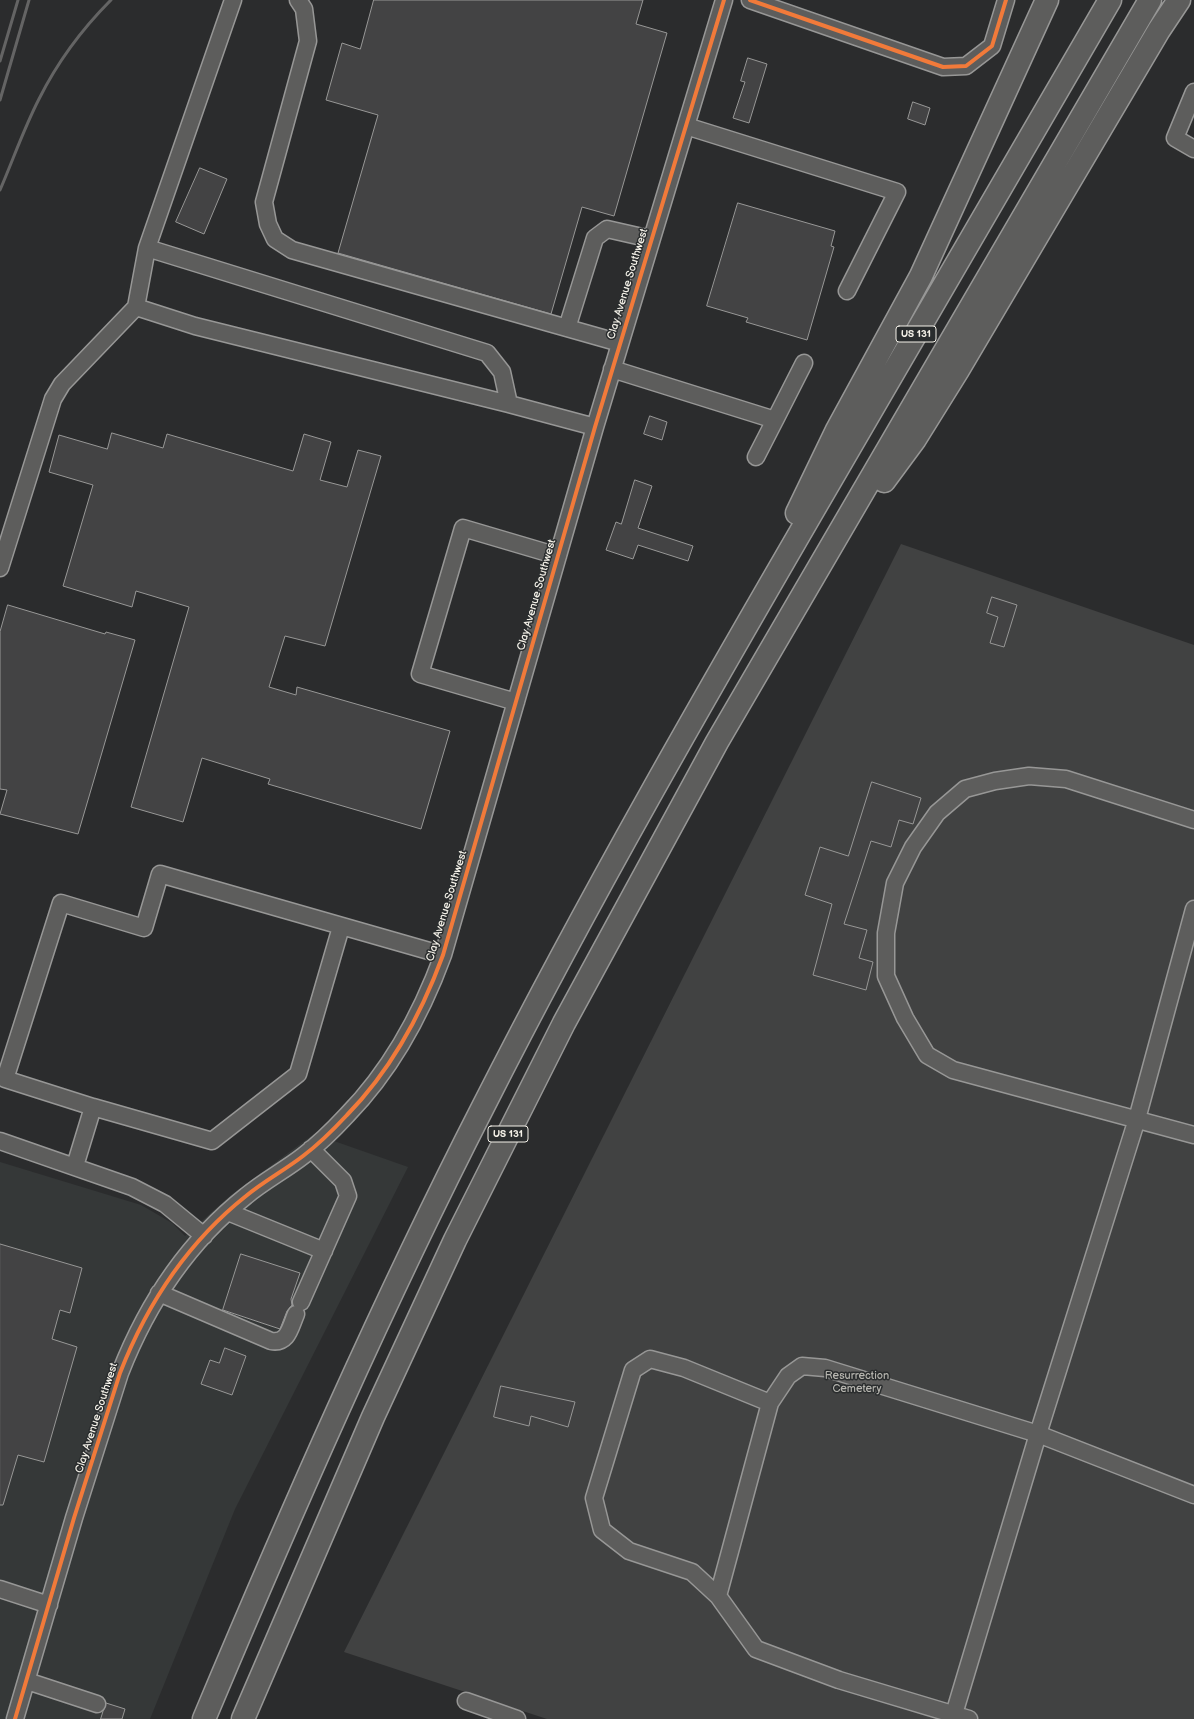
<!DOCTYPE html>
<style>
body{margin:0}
canvas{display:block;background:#2b2c2d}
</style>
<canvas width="1194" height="1719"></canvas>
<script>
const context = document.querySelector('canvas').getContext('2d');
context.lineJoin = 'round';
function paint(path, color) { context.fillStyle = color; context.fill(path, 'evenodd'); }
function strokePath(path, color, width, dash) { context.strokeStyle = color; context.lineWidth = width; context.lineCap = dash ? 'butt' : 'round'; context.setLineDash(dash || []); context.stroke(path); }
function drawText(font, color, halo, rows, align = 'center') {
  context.font = font + ' "Balsamiq Sans",sans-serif'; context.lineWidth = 3; context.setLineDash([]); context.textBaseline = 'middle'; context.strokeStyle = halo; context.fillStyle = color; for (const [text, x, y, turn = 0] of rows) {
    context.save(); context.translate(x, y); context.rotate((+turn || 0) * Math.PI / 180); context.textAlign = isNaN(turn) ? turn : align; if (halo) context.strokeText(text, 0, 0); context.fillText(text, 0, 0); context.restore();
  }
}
const built = new Path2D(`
 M314 1134 408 1167 235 1509 150 1719H0V1162L141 1205 172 1223 185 1236 231 1195Z`);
const green = new Path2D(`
 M901 544 1194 645V1719H547L344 1652Z`);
const building = new Path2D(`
 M374 0H643L636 24 667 33 614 216 582 207 551 314 338 253 378 115 326 100 342 43 360 49Z
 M748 58 767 64 749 123 733 118 745 82 741 81Z
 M913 102 930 108 925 125 908 119Z
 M200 168 227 179 204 234 176 222Z
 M738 203 835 231 831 246 834 247 807 340 746 322 748 318 707 306Z
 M650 416 667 422 662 440 644 434Z
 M112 433 163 448 167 434 293 471 304 434 331 442 320 480 347 487 358 450 381 456 325 646 285 636 269 687 296 695 297 687 450 731 421 829 268 784 270 779 202 758 183 822 131 807 189 607 136 591 132 607 63 586 93 485 49 472 59 435 107 449Z
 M635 480 652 486 638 528 693 546 688 561 638 545 633 559 606 550 616 522 621 524Z
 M992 597 1017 605 1004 647 990 643 998 617 987 613Z
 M8 605 105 634 106 632 135 640 78 834 0 814 7 790 0 789V632Z
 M872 782 921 798 913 824 899 820 891 847 871 841 844 924 867 930 859 958 873 962 866 990 813 975 832 904 805 895 820 847 848 856Z
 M0 1244 82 1268 70 1313 60 1310 52 1339 77 1347 44 1462 18 1455 3 1505H0Z
 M241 1254 300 1273 291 1299 292 1305 287 1311 280 1329 223 1310Z
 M225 1348 246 1356 232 1395 201 1384 210 1360 219 1363Z
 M501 1386 575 1402 568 1427 531 1416 529 1426 494 1417Z
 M106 1703 125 1709 122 1719H101Z`);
const minor = new Path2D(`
 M233 0 147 248 136 307 195 326 509 404
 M298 0 304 9 308 41 264 202 268 224 275 239 292 250 620 343
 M750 0 943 67 966 66 992 46 1006 0
 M1194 92 1175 138 1194 149
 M686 126 897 192 847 291
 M147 248 487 353 502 372 509 404 595 427
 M567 328 595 238 607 229 651 239
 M612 369 775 420 804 363
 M756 457 775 420
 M0 568 53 399 62 384 136 307
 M516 702 420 674 463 528 558 556
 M1194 820 1066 779 1029 776 995 781 965 789 937 813 913 847 895 883 886 933V976L905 1018 927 1055 953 1070 1194 1135
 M93 1107 5 1079 61 903 144 928 160 874 443 955
 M0 1141 132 1187 165 1204 204 1236
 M75 1166 93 1107 212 1141 298 1074 341 927
 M228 1212 324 1251
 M159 1293 271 1341C288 1344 290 1328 296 1314
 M301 1302 348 1196 343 1181 311 1149
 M0 1589 49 1605
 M718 1596 692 1572 629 1551 602 1530 594 1498 633 1370 650 1359 684 1368 770 1403
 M27 1681 97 1704
 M466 1701 517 1719
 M954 1714 1038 1434 1137 1119 1194 909
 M15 1719 74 1518 120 1373C147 1304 188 1242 246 1196 264 1181 285 1170 303 1156 319 1144 334 1129 347 1115 392 1069 421 1015 443 955L595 427 724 0
 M969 1719 839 1680 756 1649 718 1596 770 1403 788 1376 802 1366 825 1368 1038 1434 1194 1495`);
const highway = new Path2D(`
 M884 481 915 439 958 370 1159 30 1179 0
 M797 513 837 430 921 276 1047 0
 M204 1719C291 1512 381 1306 484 1105 590 896 707 693 825 490 920 327 1015 163 1110 0
 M243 1719 373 1417 455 1240 564 1023 717 742 1150 0`);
const rail = new Path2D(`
 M0 61 18 0
 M0 100 29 0
 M0 190C13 160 24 128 39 99 57 63 83 28 111 0`);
const cycleway = new Path2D(`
 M750 0 943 67 966 66 992 46 1006 0
 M15 1719 74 1518 120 1373C147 1304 188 1242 246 1196 264 1181 285 1170 303 1156 319 1144 334 1129 347 1115 392 1069 421 1015 443 955L595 427 724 0`);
const shields = [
 [916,334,40],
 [508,1134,40]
];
const shieldNames = [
 ["US 131",916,334],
 ["US 131",508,1134]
];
const streetNames = [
 ["Clay Avenue Southwest",628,284,-73],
 ["Clay Avenue Southwest",537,595,-74],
 ["Clay Avenue Southwest",447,906,-73],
 ["Clay Avenue Southwest",97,1418,-72]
];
const parkNames = [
 ["Resurrection",857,1376],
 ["Cemetery",857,1389]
];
paint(built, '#353838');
paint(green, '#414242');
paint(building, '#434344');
strokePath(building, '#979796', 1);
strokePath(minor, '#979796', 19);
strokePath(highway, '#979796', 25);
strokePath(minor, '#5d5d5c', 16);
strokePath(highway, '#5d5d5c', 22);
strokePath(rail, '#646464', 3);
strokePath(cycleway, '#f17a3a', 4);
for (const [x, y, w] of shields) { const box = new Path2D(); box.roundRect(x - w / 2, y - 8, w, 16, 3); context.fillStyle = '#2a2d2e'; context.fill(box); strokePath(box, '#f4f1e8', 1); }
drawText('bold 10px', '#f4f1e8', null, shieldNames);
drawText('11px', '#f4f1e8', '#2a2d2e', streetNames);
drawText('11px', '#b6b5af', '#2a2d2e', parkNames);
</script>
